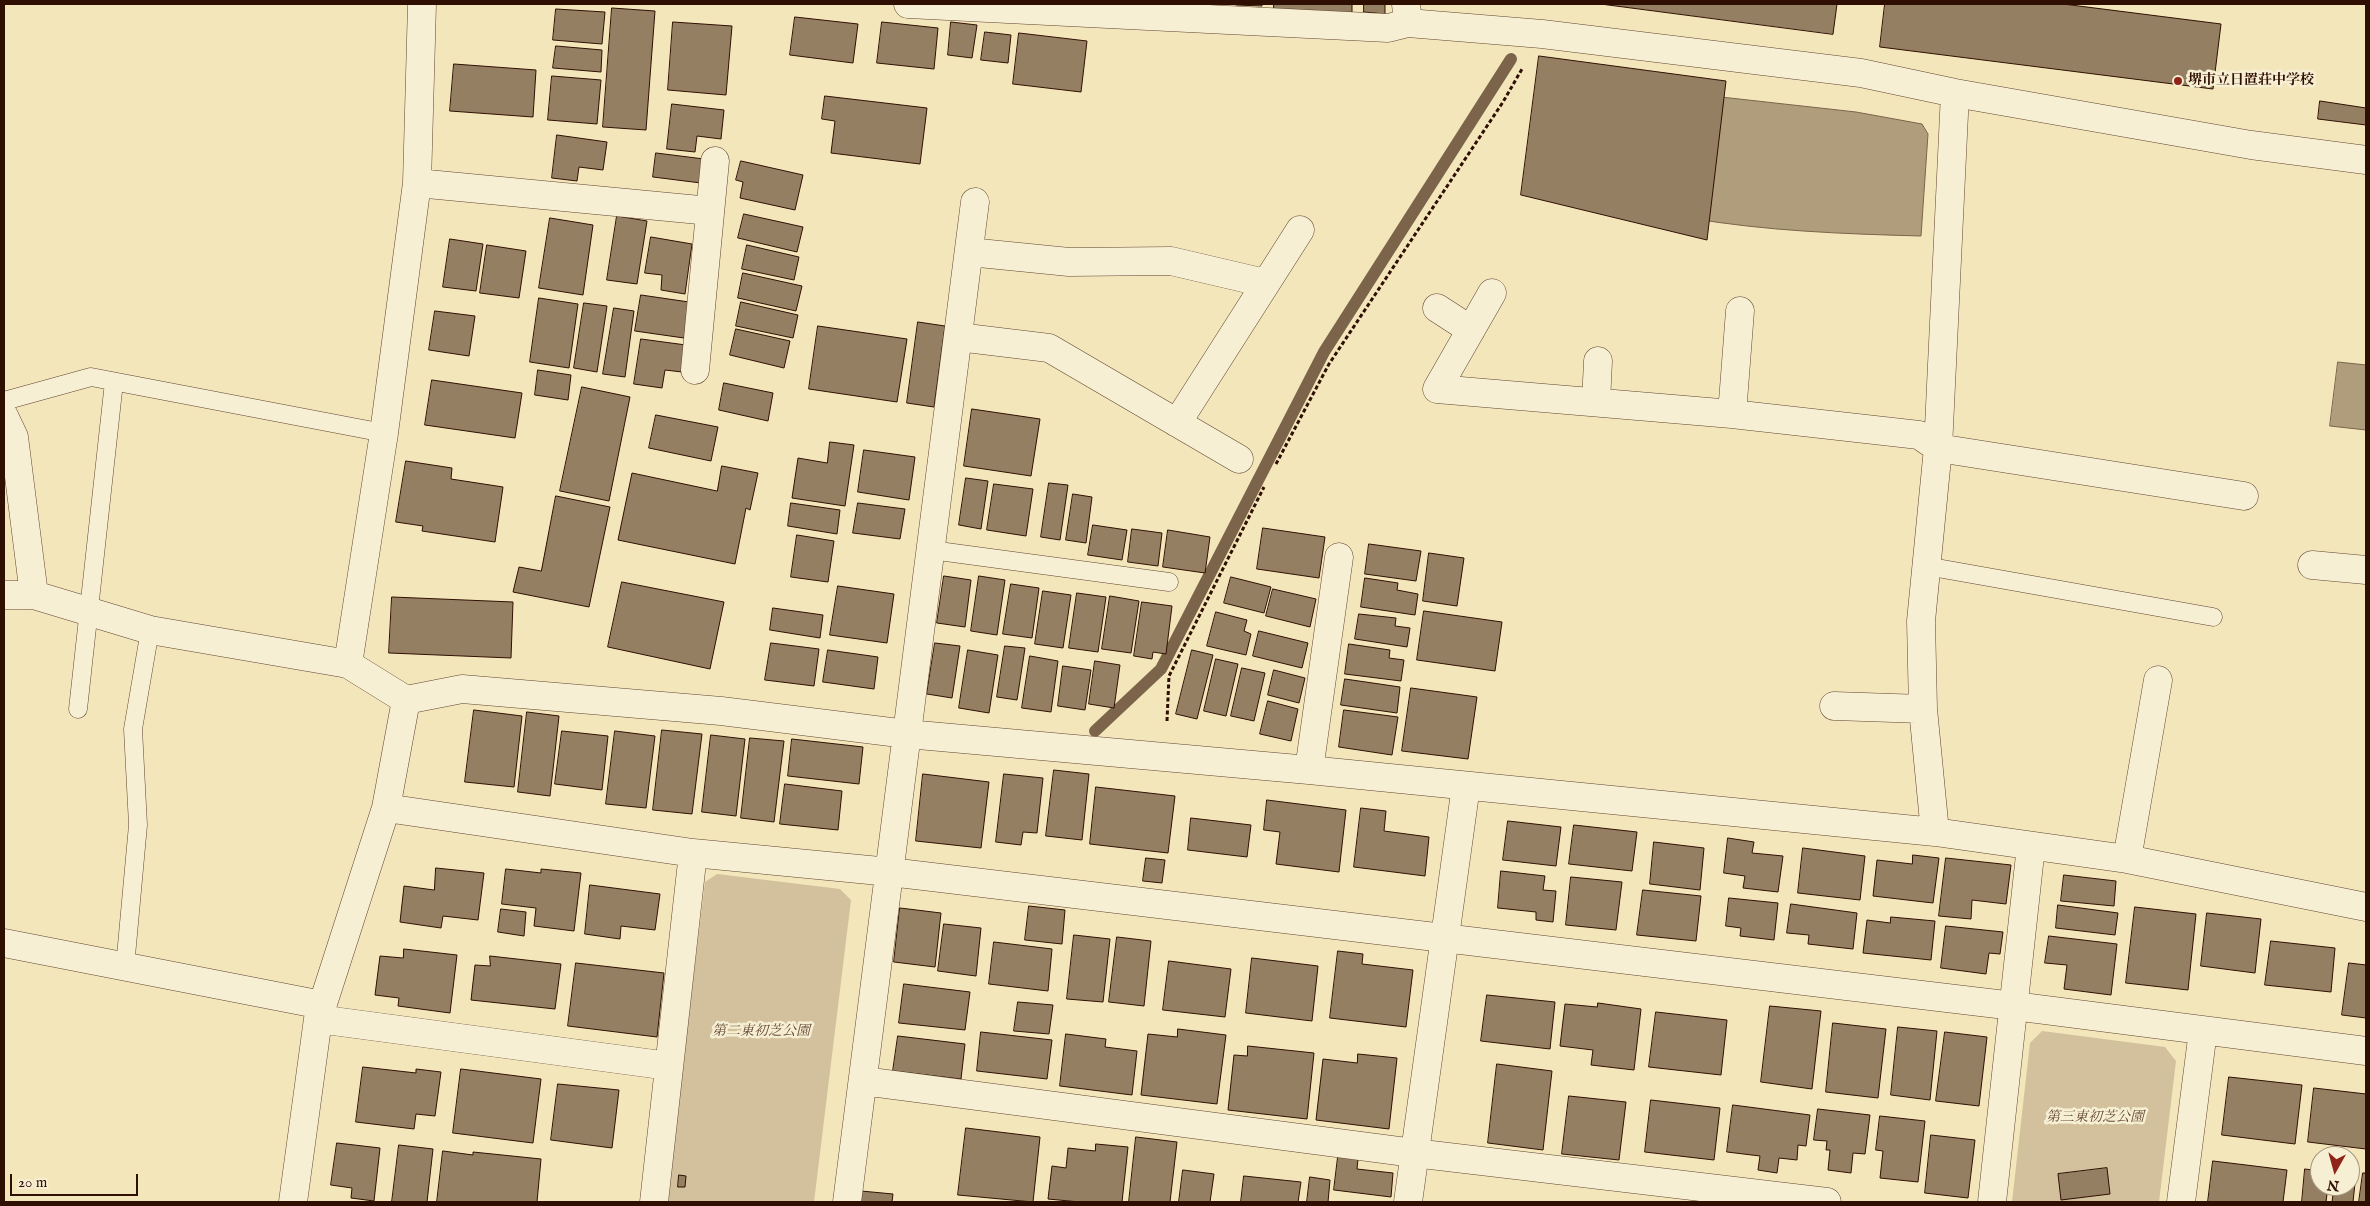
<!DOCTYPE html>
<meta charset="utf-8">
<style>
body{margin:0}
#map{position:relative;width:2370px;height:1206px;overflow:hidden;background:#f3e6bb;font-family:"IM FELL English",serif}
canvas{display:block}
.frame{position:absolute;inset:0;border:5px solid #2f0f02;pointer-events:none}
.north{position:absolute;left:2310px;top:1146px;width:50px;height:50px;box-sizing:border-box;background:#f7efd3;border:1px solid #a7957f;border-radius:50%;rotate:187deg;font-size:14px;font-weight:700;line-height:20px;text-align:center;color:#2f0f02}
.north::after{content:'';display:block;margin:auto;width:18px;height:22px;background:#8f2418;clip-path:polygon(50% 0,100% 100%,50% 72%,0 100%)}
.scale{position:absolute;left:10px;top:1174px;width:128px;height:22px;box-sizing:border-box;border:2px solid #2f0f02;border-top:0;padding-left:6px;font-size:15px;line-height:18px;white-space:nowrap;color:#2f0f02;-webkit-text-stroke:4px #f7efd3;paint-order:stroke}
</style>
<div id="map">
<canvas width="2370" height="1206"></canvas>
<div class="frame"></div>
<div class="north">N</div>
<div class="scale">20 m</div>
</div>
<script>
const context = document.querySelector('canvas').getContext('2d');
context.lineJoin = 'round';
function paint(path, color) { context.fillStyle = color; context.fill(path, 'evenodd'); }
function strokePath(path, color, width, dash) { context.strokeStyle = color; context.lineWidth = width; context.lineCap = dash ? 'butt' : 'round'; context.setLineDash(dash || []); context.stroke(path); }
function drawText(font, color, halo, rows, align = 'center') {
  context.font = font + ' "IM FELL English","Noto Serif JP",serif'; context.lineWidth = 5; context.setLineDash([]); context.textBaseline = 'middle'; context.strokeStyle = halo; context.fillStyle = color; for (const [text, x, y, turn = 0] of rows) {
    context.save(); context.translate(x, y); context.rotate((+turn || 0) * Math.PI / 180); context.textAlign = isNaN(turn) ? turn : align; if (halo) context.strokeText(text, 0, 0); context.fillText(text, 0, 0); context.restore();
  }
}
const green = new Path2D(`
 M717 874 840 889 851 900 814 1202H666L705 882Z
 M2042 1031 2165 1047 2176 1061 2159 1202H2012L2030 1043Z`);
const water = new Path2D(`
 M1595 83 1856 112 1922 124 1928 134 1921 236C1844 234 1765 231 1690 218Z
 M2338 362 2366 365V430L2330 426Z`);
const stream = new Path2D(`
 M1095 731 1161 669 1324 352 1511 59`);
const building = new Path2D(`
 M1236 4H1262V6L1236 5Z
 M1274 4H1352V14L1274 9Z
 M1364 4H1385V14L1364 12Z
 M1601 4H1837L1833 34Z
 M1885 4H2063L2221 24 2213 89 1880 47Z
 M612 8 655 11 646 130 603 127Z
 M556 9 605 12 602 44 553 40Z
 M795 17 858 24 853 63 790 55Z
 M673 22 732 26 726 95 668 90Z
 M882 22 938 28 934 69 877 63Z
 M951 22 977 25 972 58 948 55Z
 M985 32 1011 35 1008 63 981 60Z
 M1019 33 1087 41 1081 92 1013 84Z
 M556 46 602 50 601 72 553 68Z
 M1539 56 1726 81 1707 240 1521 195Z
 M454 64 536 70 533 117 450 111Z
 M552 76 601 80 597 124 548 120Z
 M825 96 927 108 920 164 831 153 835 121 822 119Z
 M2320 101 2366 108V125L2318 119Z
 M672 104 724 110 721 139 697 136 695 152 667 149Z
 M557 135 607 142 603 170 579 167 577 181 552 178Z
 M656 153 704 159 701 183 653 177Z
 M741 161 803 175 795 210 740 198 743 182 736 180Z
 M744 214 803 227 797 252 738 238Z
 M617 216 647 221 637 284 607 280Z
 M550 218 593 225 583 295 539 288Z
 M651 237 692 244 685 294 661 290 662 275 645 273Z
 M450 239 483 244 476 291 443 287Z
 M487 245 526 251 519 298 480 293Z
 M747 245 799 257 794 280 742 269Z
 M743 273 802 286 796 311 738 298Z
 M641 295 689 302 684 338 635 331Z
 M539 298 578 304 569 368 530 362Z
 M741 302 798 315 793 338 736 326Z
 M584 303 607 306 597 372 574 368Z
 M614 308 634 311 625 377 603 374Z
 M435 311 475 316 469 356 429 350Z
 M918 322 945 326 934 407 907 403Z
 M818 326 907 339 897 402 809 389Z
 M736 329 790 341 784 368 730 355Z
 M641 339 686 345 682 372 665 370 662 388 634 384Z
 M538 370 571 375 568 400 535 395Z
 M432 380 522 393 515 438 425 425Z
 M724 383 773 393 768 421 719 410Z
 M582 387 630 397 609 501 560 491Z
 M972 409 1040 419 1031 476 964 466Z
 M656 415 718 427 711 461 649 448Z
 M830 442 854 445 845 506 792 498 798 458 827 463Z
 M864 450 915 457 909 500 858 492Z
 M406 461 452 468 451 479 503 487 495 542 422 531 423 526 396 522Z
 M722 466 758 473 750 510 746 508 735 564 618 540 632 473 717 491Z
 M966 478 988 481 981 529 959 525Z
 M1049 483 1068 485 1060 540 1041 537Z
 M994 484 1033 489 1026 536 987 530Z
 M1073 494 1092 497 1086 543 1066 540Z
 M556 496 610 507 589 607 513 592 519 567 541 571Z
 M791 503 840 510 837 534 788 526Z
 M858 503 905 509 900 539 853 533Z
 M1093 525 1127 530 1122 560 1088 555Z
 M1263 528 1325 537 1319 578 1257 569Z
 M1132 529 1162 533 1158 566 1128 562Z
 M1168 530 1210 537 1205 573 1163 567Z
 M797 535 834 541 828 582 791 577Z
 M1369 544 1421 551 1416 581 1365 574Z
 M1429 553 1464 558 1457 606 1423 601Z
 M944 576 971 580 965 627 937 623Z
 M979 576 1005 580 997 635 971 631Z
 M1231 577 1271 587 1264 613 1224 603Z
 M1365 578 1398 583 1397 590 1418 594 1415 615 1361 607Z
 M622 582 724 602 710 669 608 647Z
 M1011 584 1039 588 1032 638 1003 634Z
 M838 586 894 594 887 643 830 635Z
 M1273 589 1316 599 1310 627 1266 616Z
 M1043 591 1071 595 1063 648 1035 644Z
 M1077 593 1106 597 1098 652 1069 648Z
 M1110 596 1139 601 1131 653 1102 649Z
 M392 597 513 602 511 658 389 653Z
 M1142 602 1172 606 1166 654 1153 652 1152 659 1134 656Z
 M773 608 823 615 820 638 770 630Z
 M1424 611 1502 622 1495 671 1417 660Z
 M1216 612 1247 620 1244 631 1251 634 1246 655 1207 646Z
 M1359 614 1396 618 1395 626 1410 628 1407 647 1355 639Z
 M1259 631 1308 643 1302 668 1253 656Z
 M771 643 819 649 814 686 765 680Z
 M935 643 960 646 952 698 927 694Z
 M1349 644 1390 650 1389 658 1404 660 1401 681 1345 674Z
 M1005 646 1025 648 1017 700 997 697Z
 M828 650 878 657 874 689 823 682Z
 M968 650 998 655 989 713 959 708Z
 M1192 650 1213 655 1197 719 1176 714Z
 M1030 656 1058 661 1051 712 1022 708Z
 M1216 659 1238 664 1226 716 1204 711Z
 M1095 661 1120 665 1114 708 1089 704Z
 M1063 666 1091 670 1085 710 1058 706Z
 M1242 668 1265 673 1254 721 1231 716Z
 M1274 670 1305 678 1299 703 1268 695Z
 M1345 679 1400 687 1397 713 1341 705Z
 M1411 688 1477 697 1468 759 1402 751Z
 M1268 701 1298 709 1291 741 1260 734Z
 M474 710 522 716 514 787 465 782Z
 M1344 710 1398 717 1392 755 1339 747Z
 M527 712 559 716 550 796 518 792Z
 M662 730 702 734 692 814 653 810Z
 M562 731 608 736 602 790 555 784Z
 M615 731 655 736 646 808 606 804Z
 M711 735 745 739 736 816 702 812Z
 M750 738 784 741 774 822 741 818Z
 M792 739 863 747 859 784 788 776Z
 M1054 770 1089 774 1082 840 1046 836Z
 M923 774 989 782 981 848 916 841Z
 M1004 774 1043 778 1037 833 1023 832 1021 845 996 842Z
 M785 784 842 791 838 830 780 824Z
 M1096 787 1175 796 1168 853 1090 844Z
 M1267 800 1346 810 1339 872 1276 864 1280 832 1264 830Z
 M1361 808 1386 811 1384 831 1429 837 1425 876 1354 867Z
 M1191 818 1251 825 1247 857 1188 850Z
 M1508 821 1561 827 1556 866 1503 860Z
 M1574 825 1637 832 1632 871 1569 864Z
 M1728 838 1754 842 1752 853 1783 856 1778 892 1743 888 1745 876 1724 873Z
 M1654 842 1704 848 1700 890 1650 884Z
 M1803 848 1865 856 1860 900 1798 893Z
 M1913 855 1939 858 1933 903 1873 896 1877 860 1912 864Z
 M1146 858 1165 860 1162 883 1143 881Z
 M1946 858 2011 865 2006 904 1972 900 1971 919 1939 916Z
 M436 868 484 873 478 920 443 916 441 928 400 922 404 886 434 890Z
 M506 869 541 873V869L581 873 574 931 534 926 536 908 502 904Z
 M1501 871 1545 876 1543 890 1556 891 1553 922 1536 920V912L1498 908Z
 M2064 875 2116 881 2114 906 2061 901Z
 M1571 877 1622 882 1616 930 1566 925Z
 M590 885 660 894 655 930 621 926 620 939 585 934Z
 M1643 890 1701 896 1696 941 1637 935Z
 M1729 898 1778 903 1774 940 1740 936 1741 928 1726 926Z
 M1791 904 1857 913 1853 949 1808 944 1809 935 1787 933Z
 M2058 905 2118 913 2115 935 2056 928Z
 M1029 906 1065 910 1062 944 1025 940Z
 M2135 907 2196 914 2188 990 2126 983Z
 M900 908 941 913 935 967 894 962Z
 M501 909 526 912 524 936 498 932Z
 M2207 913 2261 919 2255 973 2201 966Z
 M1891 917 1935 921 1931 960 1863 953 1867 920 1890 923Z
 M944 924 981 928 976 976 938 971Z
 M1946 926 2003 932 2000 954 1989 953 1986 974 1941 968Z
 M1074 935 1110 939 1103 1002 1067 999Z
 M2049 936 2117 944 2111 995 2064 989 2067 965 2045 963Z
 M1117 937 1151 941 1144 1006 1109 1002Z
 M2271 941 2335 948 2331 992 2265 985Z
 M994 942 1052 949 1048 991 989 984Z
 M404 949 457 955 450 1013 398 1006 399 998 375 995 380 956 403 958Z
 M1338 951 1363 954 1362 964 1413 970 1406 1027 1330 1018Z
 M490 956 561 964 555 1009 471 1000 475 965 490 966Z
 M1252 958 1318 966 1312 1021 1246 1013Z
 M1169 961 1231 969 1225 1017 1163 1010Z
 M576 963 664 973 657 1037 568 1026Z
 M2349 963 2366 965V1018L2342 1015Z
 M904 984 970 992 965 1030 899 1023Z
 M1487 995 1555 1002 1550 1049 1481 1041Z
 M1018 1002 1053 1005 1049 1034 1014 1031Z
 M1598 1003 1641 1009 1634 1070 1591 1065 1593 1050 1560 1046 1565 1004 1597 1007Z
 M1770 1006 1821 1011 1812 1089 1761 1082Z
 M1656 1012 1727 1020 1721 1075 1649 1067Z
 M1833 1023 1886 1029 1878 1098 1826 1092Z
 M1898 1027 1937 1031 1930 1100 1891 1095Z
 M1178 1029 1226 1035 1217 1104 1141 1095 1148 1034 1177 1037Z
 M981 1032 1052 1040 1047 1079 977 1071Z
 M1945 1032 1987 1037 1979 1106 1936 1101Z
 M1066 1034 1106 1039 1105 1047 1137 1051 1132 1095 1060 1086Z
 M898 1036 965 1044 961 1079 893 1071Z
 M1248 1046 1314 1053 1307 1119 1228 1110 1234 1055 1247 1056Z
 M1358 1054 1397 1058 1389 1129 1316 1120 1323 1059 1357 1063Z
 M1497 1064 1552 1071 1543 1150 1488 1143Z
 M363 1067 416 1073V1069L441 1072 435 1116 416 1114 414 1129 356 1122Z
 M461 1069 541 1079 533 1143 453 1133Z
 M2229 1077 2302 1085 2295 1144 2222 1135Z
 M558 1084 619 1090 612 1148 551 1140Z
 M2314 1088 2366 1094V1149L2308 1142Z
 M1569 1096 1626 1102 1619 1160 1562 1154Z
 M1651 1100 1720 1108 1714 1160 1645 1152Z
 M1733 1105 1810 1115 1806 1146 1798 1145 1797 1160 1779 1158 1777 1173 1758 1170 1760 1156 1727 1152Z
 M1818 1109 1870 1115 1865 1154 1853 1153 1851 1173 1828 1170 1830 1150H1826L1827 1141 1814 1140Z
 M1880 1116 1925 1121 1918 1182 1880 1178 1883 1151 1876 1150Z
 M966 1128 1040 1137 1033 1202 958 1195Z
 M1931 1135 1975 1140 1968 1198 1925 1193Z
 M1136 1137 1177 1142 1170 1202H1129Z
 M337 1143 380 1148 374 1201 351 1198 352 1188 331 1185Z
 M1096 1144 1128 1147 1122 1202H1080L1048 1199 1052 1166 1066 1168 1068 1148 1095 1151Z
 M399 1145 433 1149 427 1202H392Z
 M443 1151 473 1155V1152L541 1159 537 1202H437Z
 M1338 1157 1358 1159 1357 1169 1393 1173 1391 1197 1334 1190Z
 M2213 1161 2287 1170 2283 1202H2208Z
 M2107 1168 2110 1194 2061 1200 2058 1174Z
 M2305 1169 2320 1171V1186H2328L2326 1202H2302Z
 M1183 1170 1214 1174 1210 1202H1179Z
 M2350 1173 2356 1174 2353 1202H2332L2334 1186H2350Z
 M2363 1173H2366V1202H2359Z
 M679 1175 686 1176 685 1187H678Z
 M1244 1176 1301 1182 1298 1202H1241Z
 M1310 1177 1330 1180 1328 1202H1307Z
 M861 1191 893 1194 892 1202H860Z`);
const path = new Path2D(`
 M1276 464 1329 364 1503 102 1522 69
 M1167 721 1169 676 1264 487`);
const service = new Path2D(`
 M4 401 91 377 384 433
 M931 550 1169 582
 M1926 566 2213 617
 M78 709 114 382
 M125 967 138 825 133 729 150 630`);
const minor = new Path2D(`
 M908 4 1388 28 1408 23
 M1406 4 1408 23 1542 34 1861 73 1955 93 2251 145 2366 160
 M417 183 710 211
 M969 252 1069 262 1171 261 1265 283
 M1492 293 1437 389 1732 414 1919 435 1938 448 2244 496
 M1437 308 1471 330
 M958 337 1049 348 1239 459
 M695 370 715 161
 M1596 402 1598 361
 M1732 414 1740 311
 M4 416 14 437 34 595
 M1177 423 1300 230
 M2312 565 2366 570
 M4 595H34L150 630 348 664 406 700 386 808 318 1019 293 1202
 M348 664 384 433 417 183 422 4
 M406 700 462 689 721 711 907 734 1309 770 1935 832 2127 859 2366 907
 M1834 706 1923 709
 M1309 770 1339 557
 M386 808 693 853 890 872 2014 1006 2366 1051
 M1935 832 1923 709 1921 621 1938 448 1955 93
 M2127 859 2158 680
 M4 943 322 1005
 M318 1019 669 1066
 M863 1081 1414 1153 1827 1202
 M654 1202 693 853
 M847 1202 975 202
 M1992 1202 2031 846
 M2181 1202 2203 1031`);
const tertiary = new Path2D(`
 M1408 1202 1466 786`);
const markers = [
 [2178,81,5,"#8f2418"]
];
const poiNames = [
 ["堺市立日置荘中学校",2188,81]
];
const parkNames = [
 ["第二東初芝公園",761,1032],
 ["第三東初芝公園",2095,1118]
];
paint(green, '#d2c19c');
paint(water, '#b09d7c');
strokePath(water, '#7c644b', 1);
strokePath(stream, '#7c644b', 12);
paint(building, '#957f62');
strokePath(building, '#2f0f02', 1);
strokePath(service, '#604530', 19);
strokePath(minor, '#604530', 29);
strokePath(tertiary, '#604530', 29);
strokePath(path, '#2f0f02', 3, [4, 2.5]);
strokePath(service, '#f7efd3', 18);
strokePath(minor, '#f7efd3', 28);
strokePath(tertiary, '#f7efd3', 28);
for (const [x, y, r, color] of markers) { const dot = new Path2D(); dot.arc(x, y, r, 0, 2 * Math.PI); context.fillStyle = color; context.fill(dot); strokePath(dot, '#f7efd3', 2); }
drawText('bold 14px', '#2f0f02', '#f7efd3', poiNames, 'left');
drawText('italic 14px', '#684d38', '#f7efd3', parkNames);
</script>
